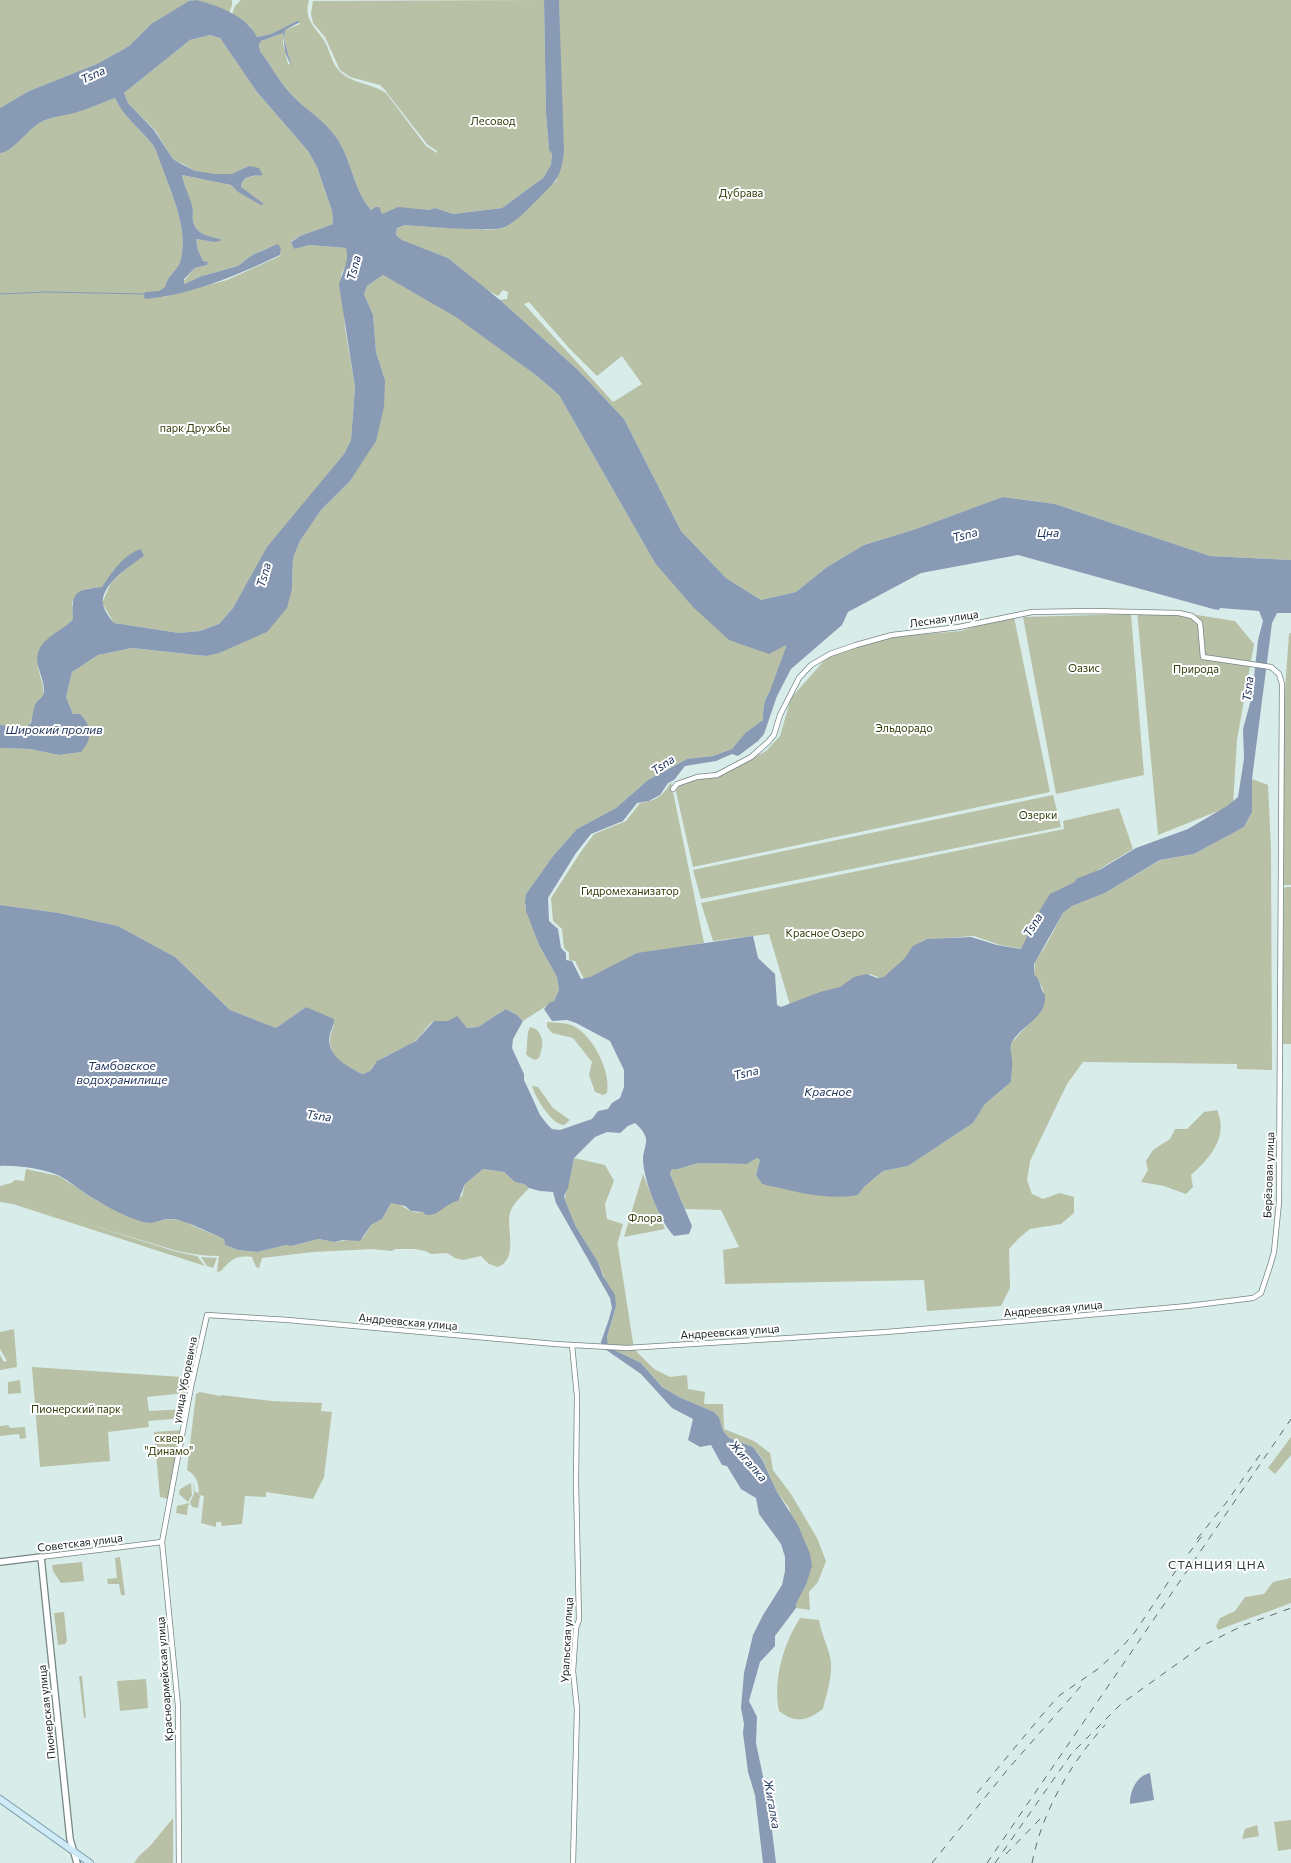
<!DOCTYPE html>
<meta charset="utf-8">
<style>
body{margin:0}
canvas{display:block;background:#d8ecea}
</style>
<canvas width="1291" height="1863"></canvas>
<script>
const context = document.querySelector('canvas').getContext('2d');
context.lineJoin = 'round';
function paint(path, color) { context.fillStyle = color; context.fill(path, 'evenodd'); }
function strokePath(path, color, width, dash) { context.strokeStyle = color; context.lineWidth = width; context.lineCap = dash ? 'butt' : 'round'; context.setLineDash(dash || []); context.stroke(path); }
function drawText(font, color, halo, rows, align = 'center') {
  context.font = font + ' Commissioner,sans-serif'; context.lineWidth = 4; context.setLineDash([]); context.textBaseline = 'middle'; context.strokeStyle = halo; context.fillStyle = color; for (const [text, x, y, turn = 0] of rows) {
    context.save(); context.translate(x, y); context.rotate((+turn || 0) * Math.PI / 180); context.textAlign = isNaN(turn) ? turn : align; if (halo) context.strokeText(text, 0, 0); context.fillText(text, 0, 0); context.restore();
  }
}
const green = new Path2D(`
 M0 0H192L151 24 129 46 97 64 29 91 0 108Z
 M195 0H232V5L229 13 209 4Z
 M241 0H309C302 22 320 30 327 46 332 58 333 67 344 75 356 84 373 84 386 93L426 146 437 153V151L427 144 384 89 380 85 350 77 340 70 325 37 313 23 311 14 313 1 544 0 546 113 549 150 552 154 551 165 543 178 502 208 453 214 435 208 390 221 374 207 371 210C354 191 352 162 338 140 325 119 306 111 290 93 279 81 270 64 260 51L259 45 261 41 283 33V44L288 64 291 65 284 39 285 30 300 24 297 21 271 34 257 37 250 26 232 14 235 6Z
 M559 0H1291V560L1210 556 1055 504 1004 497 916 529 864 545 827 567 796 592 761 600 726 578 681 531 624 419 578 370 500 300 507 299 508 292 503 290 498 296 487 290 448 258 402 240 396 235 397 228 405 225 487 230 504 228 557 180 560 70ZM529 302 569 348 597 376 622 356 642 384 613 402 524 304Z
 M210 35 220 38 257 92 308 151 317 167 332 211 333 224 300 236 291 241 294 249 310 245 346 248 348 255 347 264 341 274 345 328 355 387 351 440 344 454 300 508 258 565 233 608 219 624 200 631 179 633 114 623 102 603 111 583 123 571 130 554 114 570 102 587 85 589 72 602 73 619C61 635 35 638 38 666 39 677 45 685 43 696L37 702 29 726 0 725V153C12 153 28 129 41 122 50 118 61 116 71 113 86 109 100 104 115 98 123 117 140 128 153 145 157 151 159 160 162 167 172 195 188 228 181 259 179 270 167 275 165 287L159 291 164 297 227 280 280 256 281 249 268 248 252 255 238 266 202 276 184 284 183 282 195 268 207 265 208 262 203 261 198 250 196 239 214 242 220 239C210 237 195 234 193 221 192 216 194 210 192 205 188 195 184 186 182 175L231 185 238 192 264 204 241 188C243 175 253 177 263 174L249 166 233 174H205L196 171 173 159 155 130 128 103 124 93 190 40Z
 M383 275 456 316 537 376 559 395 655 563 786 645C794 668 772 681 765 701 763 707 763 714 763 720L745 733 732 749 713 756 687 759 648 780 616 808 577 829 553 856 526 894 525 907 539 945 557 977 559 990 554 1001 523 1021 517 1015 506 1009 478 1027 467 1028C457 1020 446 1023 434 1021 426 1026 422 1036 414 1042 401 1052 377 1055 370 1071L363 1074C339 1064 322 1052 334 1025L306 1007 276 1028 230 1010 175 957 118 926 59 913 0 905V748L30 749 59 755 81 752 73 714 66 697 72 672 98 655 132 648 206 656 267 632 292 589 293 558 300 541 321 510 350 481 385 380 376 352 373 315 364 294 367 286Z
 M1137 611 1197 615 1235 621 1254 644 1237 740 1233 805 1158 835Z
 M1131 614 1144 775 1056 794 1023 617Z
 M1014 617 1050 792 693 867 674 783 727 772 766 751 780 736 791 698 830 654 891 637 961 631 988 622Z
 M1291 633V885H1283L1284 704 1289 634Z
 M1252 779 1268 785 1271 849 1272 1070 1237 1069V1064L1083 1062 1067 1084 1030 1161 1027 1180 1032 1194 1043 1199 1060 1193 1074 1197V1213L1061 1224 1030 1229 1019 1238 1009 1249 1010 1288 1001 1306 927 1311 924 1280 725 1284 723 1250 739 1247 721 1210 685 1209 670 1174 672 1169H678L698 1163 747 1164 757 1158 760 1160 756 1175 762 1184 827 1196 858 1195 864 1187 883 1171 908 1166 973 1123 985 1104 1011 1082 1012 1060 1010 1050 1012 1042 1038 1014 1045 999C1044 992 1040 979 1034 974L1035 962 1046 945 1063 913 1072 906 1105 893 1161 860 1194 854 1244 827 1252 812Z
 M671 782 704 943 669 949 584 979 575 961 569 960V953L564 948 562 929 553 921 551 898 580 853 594 834 626 821 640 803C656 801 663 796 671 782Z
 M1053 795 1061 827 701 899 693 870Z
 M1119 808 1133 849 1078 882 1024 949 1000 945 974 936 930 939 922 941 888 977 880 978 870 974 858 977 848 984 790 1005 769 934 713 941 701 903 1064 829 1063 821Z
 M1286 887H1291V1044H1282L1284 889Z
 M547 1022C556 1023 569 1022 577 1028 595 1040 611 1073 607 1093L603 1095 595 1092 589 1075 592 1062 573 1038 552 1033 547 1027Z
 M530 1027 536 1029C545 1038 543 1046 539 1058L535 1060 529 1057 526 1054C528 1046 526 1034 530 1027Z
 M532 1086 538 1087 553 1108 570 1120 564 1125C552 1125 535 1097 532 1086Z
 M1217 1110C1229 1137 1210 1158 1191 1175L1193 1187 1186 1194 1164 1186 1141 1182 1148 1170 1146 1161 1153 1150 1170 1139 1175 1129H1187L1204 1112Z
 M574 1158 605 1165 614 1181 605 1204 607 1219 623 1224 617 1245 618 1246 634 1349 654 1369 670 1377 687 1375 688 1389 705 1392 704 1404H723L724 1429 754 1441 770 1453 773 1470 791 1494 817 1538 826 1561 818 1582 809 1592 810 1610 796 1608V1604L806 1585 789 1508 777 1492 762 1458 753 1447 729 1438 723 1431 719 1417 714 1412 679 1397 662 1387 641 1363 608 1347 606 1344 607 1337 616 1306 598 1262 576 1227 565 1200C564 1197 573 1165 574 1158Z
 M26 1169 59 1176 97 1201 129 1217 145 1222H156L170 1219 185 1221 191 1225 224 1239 225 1245 238 1250 257 1252 286 1245 291 1246 319 1239 334 1242 363 1238 371 1225 382 1219 391 1203C399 1202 404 1208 411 1211 423 1217 450 1202 462 1196L465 1184 483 1169 504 1172 515 1182 524 1184 529 1188C523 1195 513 1203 510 1213 506 1228 519 1259 498 1267L489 1264 481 1256 463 1260 455 1258 447 1253 431 1254 425 1251 415 1249H395L392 1251 372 1249 313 1252 262 1258 259 1268 256 1267 252 1257C235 1255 231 1260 221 1271L217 1272 219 1256C205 1256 192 1254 177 1251L78 1221 177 1252 197 1256 205 1266 13 1204 0 1202V1186L11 1183 15 1180 24 1181Z
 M643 1174 665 1229 624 1237Z
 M201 1257 217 1258 213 1268 207 1266Z
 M14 1329 17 1367 0 1370V1355L4 1362 7 1361 0 1349V1332Z
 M32 1367 182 1377 180 1387 185 1393 147 1397 149 1411 186 1409 184 1418 148 1421 149 1427 108 1432 110 1461 40 1467Z
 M20 1380 21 1393 8 1394V1382Z
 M200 1392 220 1396 221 1395 272 1401 322 1403 321 1411 332 1412 324 1477 313 1499 266 1492V1497L245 1496 242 1524 222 1526 221 1522H216V1527L201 1523 204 1496 199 1495C199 1483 197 1476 187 1470L196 1394Z
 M8 1425 10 1428 25 1427 26 1438 20 1439 19 1434 0 1436V1426Z
 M185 1430 169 1499 160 1497 154 1432Z
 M1291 1437V1455L1275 1474 1268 1468Z
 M193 1482 195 1492 199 1493 200 1496 198 1508 192 1507 190 1502 194 1494Z
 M191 1483 192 1495 188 1502 179 1494 180 1489Z
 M189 1503 190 1505H188L187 1515 176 1513 177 1506Z
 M120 1557 125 1595H121L119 1584H108L107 1579 117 1578 115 1558Z
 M82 1562 84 1581 61 1583 53 1571 52 1565Z
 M1291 1578V1603L1218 1630 1216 1626 1220 1618 1235 1611 1245 1597 1264 1594 1273 1582Z
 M64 1612 67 1641 65 1644 58 1645 54 1613Z
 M800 1618 819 1620C821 1632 826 1642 829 1653 835 1671 827 1691 823 1709 806 1721 796 1724 779 1711 773 1680 783 1645 800 1618Z
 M79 1676H82L86 1718H84Z
 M146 1679 148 1708 120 1711 117 1681Z
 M173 1818V1863H134L139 1856 150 1846Z
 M1291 1820V1849L1278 1851 1274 1822Z
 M1257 1825 1259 1836 1242 1839 1245 1829Z`);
const water = new Path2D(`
 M195 0C216 4 248 17 257 37L271 34 297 21 300 22 285 30 284 39 292 68 285 52 283 33 261 41 259 45 260 51C270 64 279 81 290 93 306 111 325 119 338 140 352 162 354 191 371 210L375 207H379L382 214 398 207 429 210 435 208 453 214 502 208 543 178 551 165 552 154 549 150 546 113 544 0H559L564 151C561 178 557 180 538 199 528 209 518 220 505 227 494 233 423 226 405 225L397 228 396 235 402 240 448 258 500 300 578 370 624 419 681 531 726 578 761 600 796 592 827 567 864 545 916 529 1003 497 1055 504 1210 556 1291 560V613H1277L1272 623 1252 779V812L1244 827 1194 854 1160 860 1105 893 1072 906 1063 913 1034 964V974C1042 981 1039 988 1045 995 1048 1016 1021 1026 1012 1042 1009 1048 1012 1054 1012 1060 1013 1067 1011 1075 1011 1082L985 1104 973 1123 908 1166 883 1171 864 1187 858 1195C826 1201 794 1191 762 1184L756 1175 760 1160 757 1158 747 1164 698 1163 678 1169H672L670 1174 692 1226 689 1234 674 1236C660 1222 643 1179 643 1159 643 1152 647 1144 646 1138 644 1132 640 1127 635 1123L628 1126 620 1133 607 1132 595 1137 574 1158 568 1188 564 1196 565 1200 576 1227 598 1262 603 1276 615 1295 616 1306 607 1337 608 1347 641 1363 662 1387 679 1397 714 1412 719 1417 723 1431 729 1438 753 1447 762 1459 777 1492 798 1525 810 1554 812 1566 806 1585 796 1604V1608L775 1636V1646L760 1662 749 1701 757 1717 756 1743 769 1805 776 1863H763L755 1795 748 1772 743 1733 744 1724 741 1708 744 1673 753 1635 763 1615 782 1585 785 1571V1557L781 1544 759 1514 756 1498 741 1489 727 1466 722 1465 711 1445 700 1447 688 1440 693 1419 672 1408 641 1374 602 1347 601 1342 609 1319 612 1308 610 1298 556 1203 553 1192 540 1191 529 1188 524 1184 515 1182 504 1172 483 1169 465 1184 458 1201C445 1203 440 1216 426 1215L423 1212 411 1211 405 1206 391 1203 382 1219 371 1225 360 1241 343 1240 334 1242 319 1239 291 1246 286 1245 257 1252 238 1250 225 1245 224 1239C213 1234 182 1219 173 1219 162 1218 154 1225 143 1222 123 1216 103 1205 85 1193 77 1188 69 1181 60 1176 45 1169 17 1165 0 1166V905L59 913 118 926 175 957 230 1010 276 1028 306 1007 334 1019C334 1025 332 1028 330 1034 325 1055 347 1067 363 1074L370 1071 377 1061 416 1041 434 1021H448L457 1016 467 1028 478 1027 506 1009 517 1015 523 1021 513 1039 512 1048 524 1074V1080L531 1095 540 1115 547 1124 552 1129 560 1130 592 1119 598 1111 608 1109 612 1103 620 1098 624 1087V1070L610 1041 576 1023 567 1020 552 1021 544 1009 549 1003 554 1001 559 990 557 977 539 945 526 911 525 902 526 894 553 856 577 829 616 808 648 780 687 759 713 756 732 749 745 733 763 720C763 714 763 707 765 701 772 682 794 668 786 645L769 654 729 640 693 607 655 563 559 395 537 376 456 317 383 275 367 286 364 294 373 315 376 352 385 380 384 407 376 441 350 481 321 510 300 541 293 558 292 589 287 608 267 632 219 653 206 656 132 648 98 655 72 672 66 697 73 714H80C92 726 93 739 81 752L59 755 30 749 0 748V725L26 727 31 723C32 717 33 711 35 705 38 698 44 699 44 690 44 677 33 663 39 650 46 635 64 630 73 619 71 591 76 590 102 587 111 573 124 554 141 549L144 556C131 565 100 585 103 604 104 611 110 618 114 623L179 633 200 631 219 624 233 608 267 547 344 454 351 440 355 387 339 285C342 272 350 261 346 248L310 245 294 249 291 242 300 236 333 224 332 211 317 167 308 151 257 92 220 38 210 35 190 40 124 93 128 103 154 130 173 159 183 165 196 171 214 174H232L249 166 259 168 263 175C253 176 243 175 241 187L264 204 261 205 238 192 231 185 182 175C184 186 189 195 192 205 194 211 192 216 193 221 195 234 210 237 221 239L220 241 214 242 196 239 198 250 203 261 208 262 207 265 195 268 184 279V284L202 276 238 266 252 255 278 244 281 249 280 255C237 275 192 295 145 299L144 296 145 292 159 291 165 287C167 275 179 270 181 259 188 228 172 195 162 167 159 160 157 151 153 145 140 128 123 117 115 98 101 103 88 109 74 113 63 116 51 117 41 122 28 129 12 153 0 153V108L29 91 97 64 129 46 151 24 189 1ZM1018 555 1213 609 1219 610 1220 608 1259 611 1263 621 1258 640 1252 696 1243 729 1244 759 1238 797 1227 806 1188 829 1136 848 1101 869 1076 879 1075 882 1050 894 1040 910 1021 949 997 945 971 937 927 939 913 946 905 958 884 977 877 978 867 974 854 977 840 987 820 992 781 1007 777 1005 775 974 758 958 753 936 637 953 590 977 581 979 572 961 566 960V953L561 948 558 929 549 921 548 898 576 853 591 834 623 821 637 803 649 801 660 795 668 783 674 780 685 766 716 761 732 754 738 756 758 741 764 734 777 696 791 669 842 625 848 612 921 573Z
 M1150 1773 1154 1800 1130 1804C1130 1791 1136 1776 1150 1773Z`);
const stream = new Path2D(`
 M0 294 46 292 144 294`);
const river = new Path2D(`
 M774 690 791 644`);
const tertiary = new Path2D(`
 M572 1345 577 1396 576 1482 579 1620 576 1628 573 1671 577 1709 573 1863
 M41 1557 162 1542
 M179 1863 178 1706 162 1542 191 1387 207 1315 288 1320 555 1344 627 1348 886 1332 1019 1321 1188 1306 1253 1298 1261 1293 1270 1266 1274 1252 1279 1202 1282 684 1279 674 1271 667 1203 657 1200 623 1192 616 1179 613 1093 611 1032 612 959 627 892 635 856 645 830 654 811 665 799 678 780 715 774 735 768 742 751 757 717 775 697 777 677 784 673 789`);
const secondary = new Path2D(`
 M0 1562 41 1557 70 1839 77 1863`);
const primary = new Path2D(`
 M0 1799 90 1863`);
const rail = new Path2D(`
 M1197 1539 1226 1503 1264 1449
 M977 1793 1047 1709 1060 1695 1098 1669 1122 1647 1135 1632 1179 1566 1202 1536
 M1006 1854 1042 1817
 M932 1863 1008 1769 1081 1686
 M987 1863 1291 1419
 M995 1863 1072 1753 1121 1704 1202 1646 1242 1626 1291 1608
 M1032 1863C1042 1812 1070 1764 1105 1725`);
const parkNames = [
 ["Лесовод",493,121],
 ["Дубрава",741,193],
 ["парк Дружбы",195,428],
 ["Оазис",1084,668],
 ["Природа",1196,669],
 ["Эльдорадо",904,728],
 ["Озерки",1038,815],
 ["Гидромеханизатор",630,891],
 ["Красное Озеро",825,933],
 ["Флора",645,1218],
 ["Пионерский парк",76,1409],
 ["сквер",169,1438],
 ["\"Динамо\"",169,1451]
];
const streetNames = [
 ["Лесная улица",944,619,-8],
 ["Берёзовая улица",1269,1175,-88],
 ["Андреевская улица",1053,1309,-5],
 ["Андреевская улица",408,1322,5],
 ["Андреевская улица",730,1332,-4],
 ["улица Уборевича",185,1380,-79],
 ["Советская улица",80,1543,-7],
 ["Уральская улица",567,1640,-87],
 ["Красноармейская улица",165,1679,-94],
 ["Пионерская улица",47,1712,-96]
];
const waterNames = [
 ["Tsna",93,75,-25],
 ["Tsna",354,268,-75],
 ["Цна",1048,533],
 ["Tsna",965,535,-14],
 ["Tsna",264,575,-74],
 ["Tsna",1248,689,-84],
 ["Широкий пролив",54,730],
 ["Tsna",663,765,-34],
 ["Tsna",1033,925,-58],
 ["Тамбовское",122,1066],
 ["водохранилище",122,1080],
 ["Tsna",746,1073,-13],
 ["Красное",828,1092],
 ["Tsna",319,1116,8],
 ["Жигалка",748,1461,49],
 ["Жигалка",772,1804,80]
];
const neighbourhoodNames = [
 ["СТАНЦИЯ ЦНА",1217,1565]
];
paint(green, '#b8c1a6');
paint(water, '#899ab5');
strokePath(stream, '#899ab5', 1);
strokePath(river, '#899ab5', 7);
strokePath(tertiary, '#758685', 6);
strokePath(secondary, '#758685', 8);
strokePath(primary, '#7a9ba8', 8);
strokePath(tertiary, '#fff', 4.5);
strokePath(secondary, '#fff', 5.5);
strokePath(primary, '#ceebf7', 6);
strokePath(rail, '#5e6969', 1, [7, 7]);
drawText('11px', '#313d08', '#fff', parkNames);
drawText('11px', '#181f1f', '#fff', streetNames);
drawText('italic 12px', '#1c3259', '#fff', waterNames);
context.letterSpacing = '1px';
drawText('12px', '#314140', '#fff', neighbourhoodNames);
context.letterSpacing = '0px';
</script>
